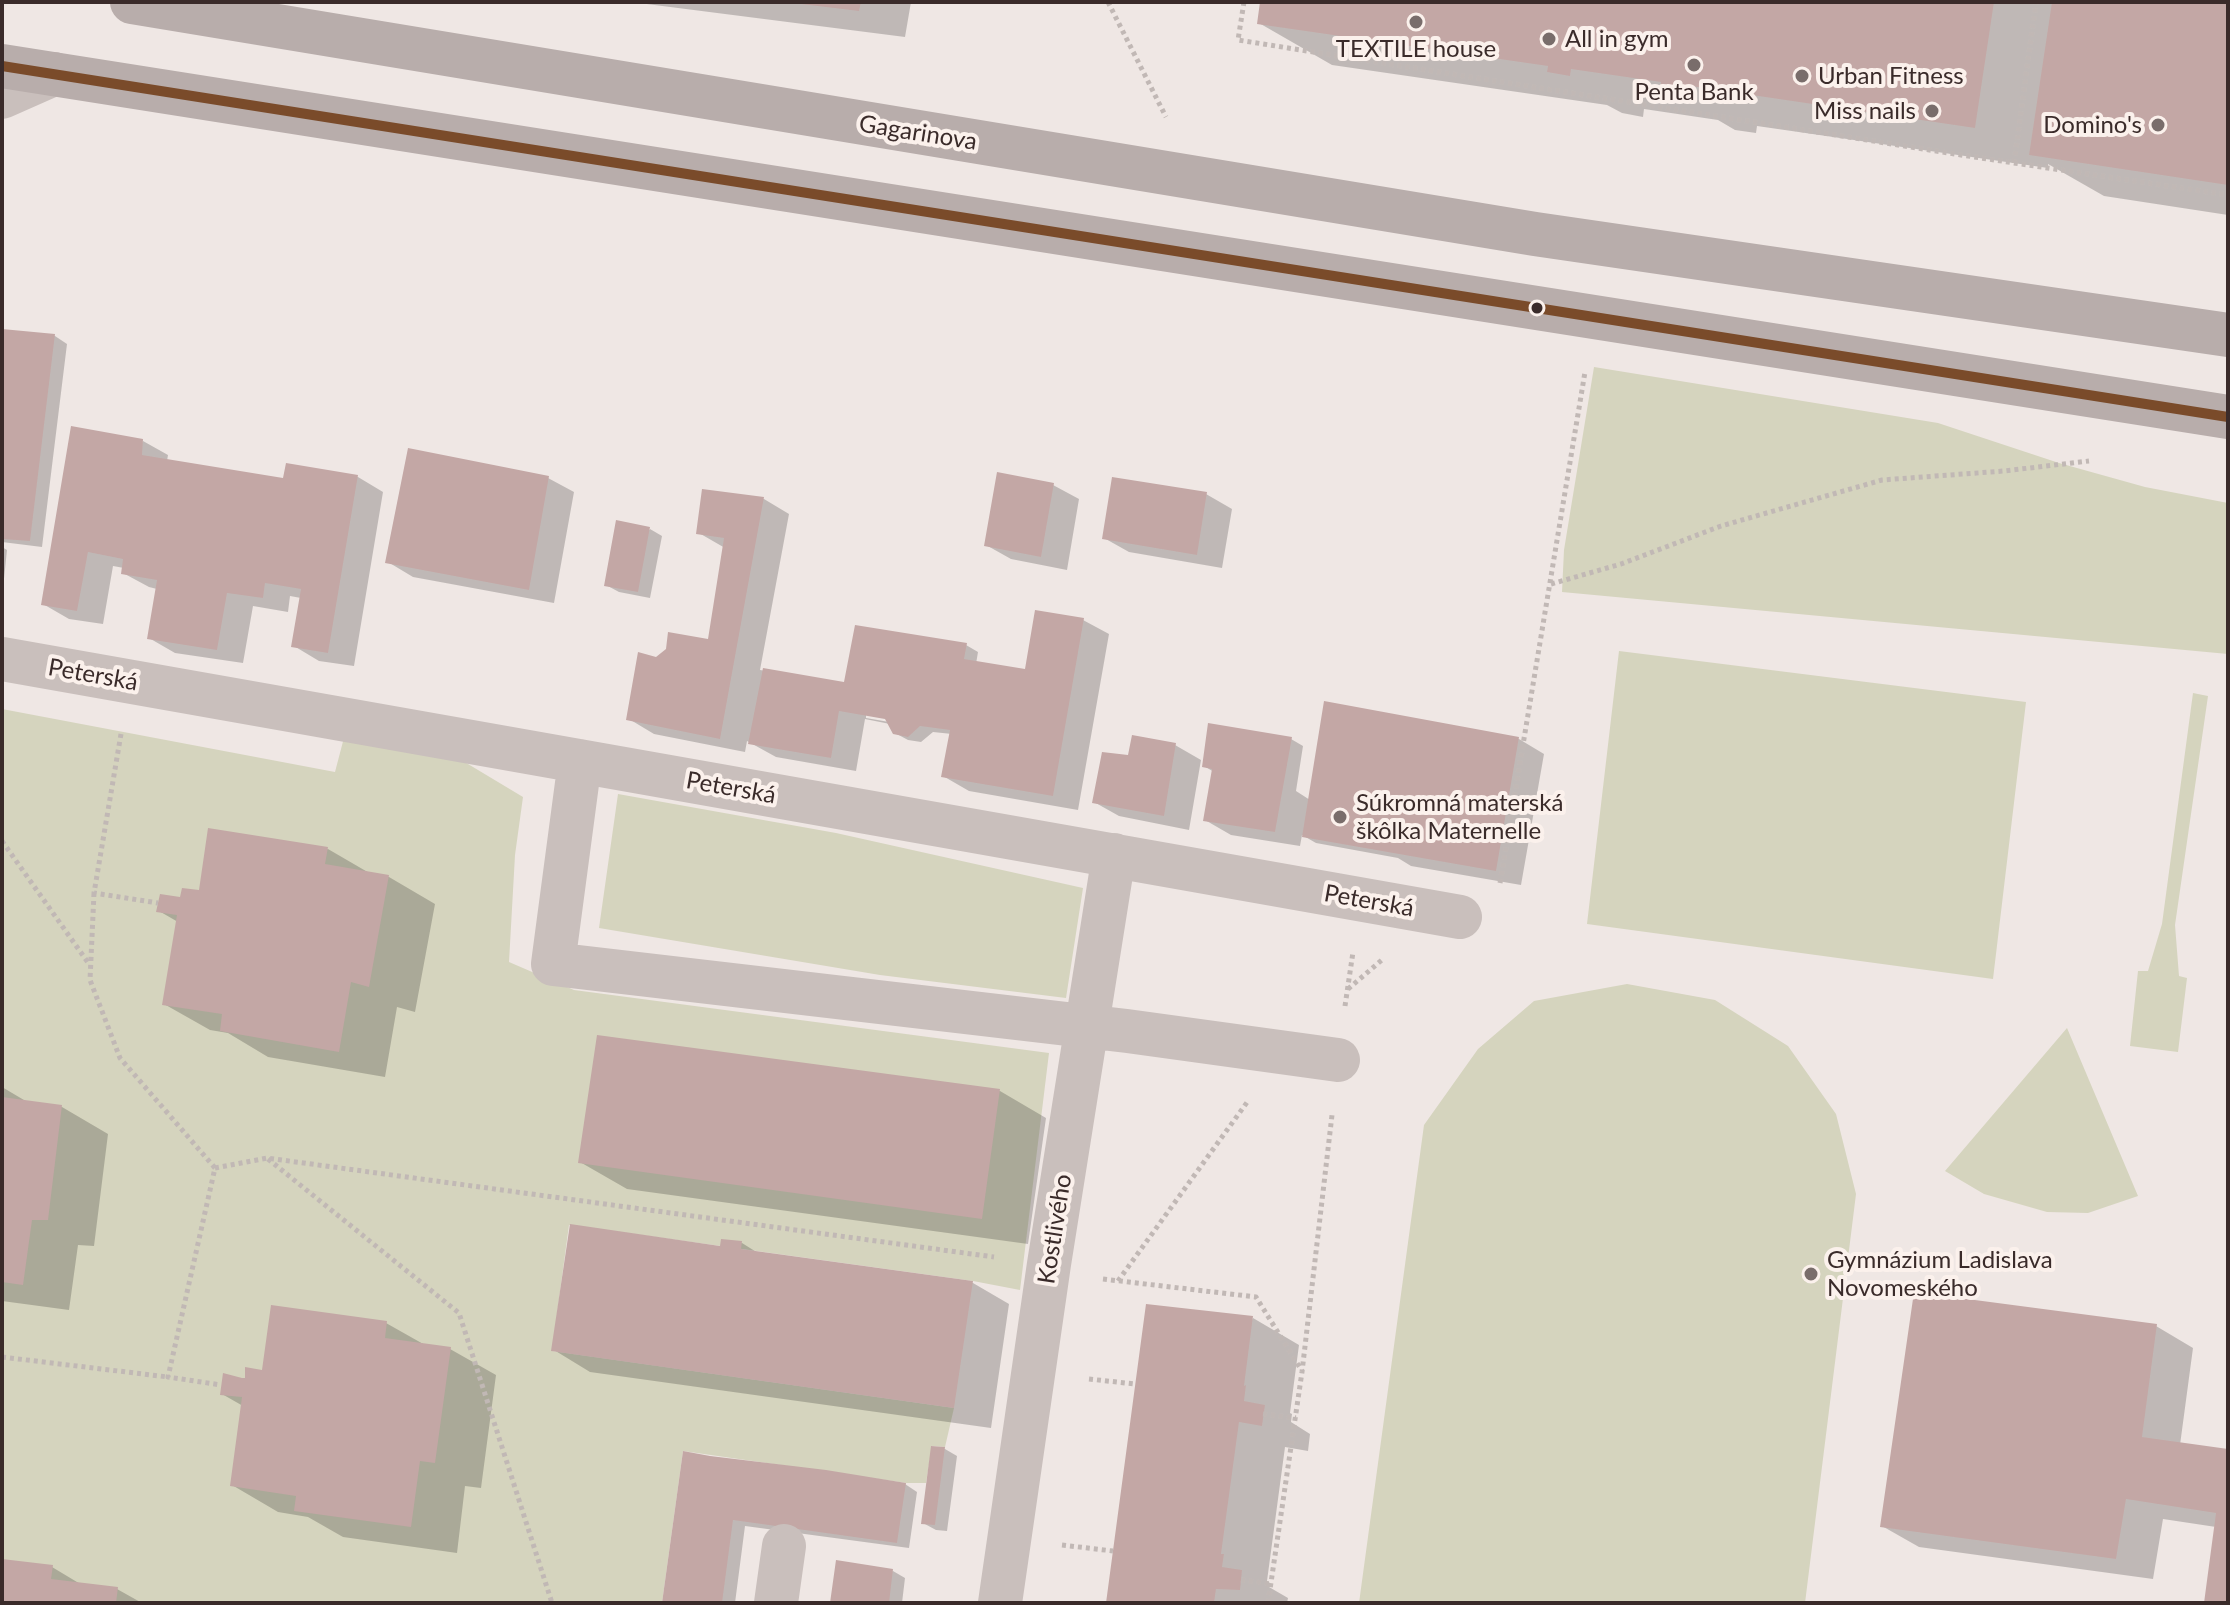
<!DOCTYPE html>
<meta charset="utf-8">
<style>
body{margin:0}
#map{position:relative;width:2230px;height:1605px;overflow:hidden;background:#efe7e4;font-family:Lato,sans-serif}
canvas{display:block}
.frame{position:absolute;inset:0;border:4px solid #3a2b2a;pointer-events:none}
</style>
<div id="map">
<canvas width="2230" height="1605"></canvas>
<div class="frame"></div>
</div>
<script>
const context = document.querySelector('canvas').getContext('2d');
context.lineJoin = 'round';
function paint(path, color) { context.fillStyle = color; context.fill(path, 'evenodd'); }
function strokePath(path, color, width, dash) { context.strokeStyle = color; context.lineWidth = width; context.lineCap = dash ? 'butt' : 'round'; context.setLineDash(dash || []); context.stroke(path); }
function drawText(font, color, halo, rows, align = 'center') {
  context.font = font + ' Lato,sans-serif'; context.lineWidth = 8; context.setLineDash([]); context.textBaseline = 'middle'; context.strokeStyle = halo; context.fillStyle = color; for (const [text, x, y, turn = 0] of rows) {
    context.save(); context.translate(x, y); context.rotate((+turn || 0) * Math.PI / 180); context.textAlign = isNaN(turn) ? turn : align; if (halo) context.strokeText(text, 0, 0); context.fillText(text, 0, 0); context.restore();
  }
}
const green = new Path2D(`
 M1594 367 1938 423 2059 463 2145 487 2228 503V654L1562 592 1564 550Z
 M1619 651 2026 702 1993 979 1587 924Z
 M2193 693 2208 696 2175 925 2179 976 2187 978 2178 1052 2130 1046 2138 971H2148L2162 924Z
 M2 709 335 772 346 730 443 749 523 797 515 855 509 962 574 990 1049 1053 1020 1290 973 1281 569 1225 552 1351 954 1408 945 1447 932 1446 926 1483H906L683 1451 662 1603H2Z
 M618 794 836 833 1083 888 1066 998 880 975 599 928Z
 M1627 984 1715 1000 1788 1046 1836 1114 1856 1194 1805 1603H1359L1424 1125 1478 1049 1534 1001Z
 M2067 1028 2138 1196 2088 1213 2047 1212 1984 1194 1945 1171Z`);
const shadow = new Path2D(`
 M631 2H911L905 37Z
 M1262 2H2228V215L2104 196 2048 164V168L1757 126 1756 133 1735 130 1718 120 1644 109 1643 117 1622 113 1607 105 1332 65 1259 23Z
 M2 331 55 336 67 344 42 547 2 542Z
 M143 441 168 455 167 461 285 480 287 465 358 477 383 492 354 666 319 661 294 646 301 598 290 596 288 612 253 606 243 663 175 653 149 638 157 589 149 587 123 573 124 568 113 566 103 624 69 619 43 604Z
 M548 478 574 492 554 603 413 577 388 562Z
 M1053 485 1079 499 1067 570 1011 559 986 545Z
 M704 492 764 499 789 514 760 670 846 684 966 645 978 652 976 664 1026 672 1083 620 1109 634 1078 810 969 791 943 776 952 734 933 732 921 742 908 740 895 733 890 724 865 719 856 771 776 757 747 741 745 752 654 734 629 719 656 659 710 642 725 548 699 533ZM866 714 896 719 895 723 866 718Z
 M1206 494 1232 509 1222 568 1129 552 1104 538Z
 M650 529 662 536 650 598 619 592 606 585Z
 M2 547 7 550 2 598Z
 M1406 717 1519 739 1544 754 1521 885 1411 866 1398 858 1316 843 1302 835 1300 846 1231 835 1205 820 1214 772 1204 766 1291 739 1303 746 1296 791 1310 800Z
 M1175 745 1201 760 1189 830 1119 816 1094 802 1130 757Z
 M328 849 371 874 389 877 435 904 415 1012 397 1007 385 1077 268 1057 228 1033 210 1030 164 1004 178 922 159 911 201 892Z
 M2 1087 29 1103 62 1107 108 1134 94 1246 78 1245 69 1310 2 1301Z
 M1000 1091 1046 1118 1028 1244 627 1189 580 1162Z
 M742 1243 758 1253 973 1283 1009 1304 991 1428 590 1372 554 1350 721 1248Z
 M1253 1318 1299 1345 1290 1413 1292 1414 1291 1422 1310 1434 1308 1451 1285 1447 1267 1581 1270 1583 1269 1587 1288 1598 1287 1603H1108Z
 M386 1323 425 1345 450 1349 496 1375 481 1488 465 1486 457 1553 343 1537 308 1517 278 1512 232 1485 243 1406 222 1394 242 1380Z
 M2156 1326 2193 1348 2180 1445 2228 1451V1603H2206L2216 1527 2163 1519 2153 1579 1919 1547 1882 1526Z
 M933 1448 945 1449 957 1456 947 1531 936 1530 923 1523Z
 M685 1453 905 1484 917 1492 909 1548 745 1526 735 1603H664Z
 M2 1561 52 1567 82 1585 117 1589 142 1603H2Z
 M893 1571 905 1578 902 1603H832Z`);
const building = new Path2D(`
 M802 2H861L859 11 801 4Z
 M1260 2H1994L1975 128 1684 85 1683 92 1660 89 1661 82 1571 69 1570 76 1547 72 1548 66 1257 24Z
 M2052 2H2228V185L2029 155Z
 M2 329 55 334 30 541 2 539Z
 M71 426 143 439 142 455 283 478 286 463 358 475 328 653 291 647 301 589 265 583 263 598 227 593 217 650 147 639 157 580 121 574 123 559 88 552 77 611 41 605Z
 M408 448 549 476 529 590 385 563Z
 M997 472 1054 483 1041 557 984 546Z
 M1112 477 1207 492 1197 555 1102 539Z
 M702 489 764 497 720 739 626 720 638 652 656 657 666 649 668 632 708 639 724 538 696 534Z
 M616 520 650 527 638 592 604 586Z
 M1035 610 1084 618 1053 796 941 777 950 730 920 726 908 737 893 734 885 719 839 711 831 758 748 744 763 668 844 682 855 625 967 643 964 659 1025 669Z
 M1324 701 1519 737 1496 871 1302 837Z
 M1208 723 1292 737 1275 832 1203 821 1212 769 1202 767Z
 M1132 735 1176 743 1164 816 1092 803 1102 752 1128 755Z
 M208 828 328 847 325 864 389 875 369 987 351 982 339 1052 220 1031 222 1014 162 1005 177 915 156 912 160 894 180 897 182 888 199 890Z
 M597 1035 1000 1089 982 1219 578 1163Z
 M2 1097 62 1105 48 1220H32L23 1285 2 1282Z
 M570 1224 720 1246 721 1239 742 1241 741 1249 973 1281 954 1408 551 1351Z
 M1914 1292 2157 1324 2142 1437 2228 1449V1603H2204L2216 1513 2126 1499 2116 1559 1880 1527Z
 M1146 1304 1253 1316 1244 1386 1246 1385 1244 1401 1265 1405 1262 1426 1239 1422 1221 1554H1224L1222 1567 1242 1570 1240 1590 1216 1589 1214 1603H1106Z
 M271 1305 387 1321 385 1338 451 1347 435 1463 420 1461 411 1527 294 1511 296 1496 230 1486 242 1397 220 1395 223 1373 242 1378H245V1367L262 1370Z
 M931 1446 945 1447 935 1525 921 1524Z
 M683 1451 710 1456 826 1470 906 1483 897 1543 733 1520 722 1603H662Z
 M2 1559 53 1565 51 1579 118 1587 116 1603H2Z
 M836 1560 893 1569 889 1603H830Z`);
const path = new Path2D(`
 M1108 2 1166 117
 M1244 2 1238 40 1961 155 2228 195
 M2014 163 2036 2
 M1551 584 1621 564 1721 526 1882 480 2004 471 2089 461
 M121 734 94 893 158 903
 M2 841 89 964
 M1500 883 1585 372
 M94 893 90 980 120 1058 215 1168 168 1377 221 1385
 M1348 989 1383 959
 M1345 1006 1353 952
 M268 1159 459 1313 552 1603
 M215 1168 267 1158 994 1257
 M1103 1279 1256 1297 1302 1371
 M1118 1281 1248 1101
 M2 1357 168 1377
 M1089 1379 1135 1384
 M1263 1414 1296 1418
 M1062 1545 1113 1551
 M1241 1580 1271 1584
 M1268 1603 1302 1372 1332 1115`);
const minor = new Path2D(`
 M2 97 54 74
 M2 659 1460 917
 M580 761 553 964 1127 1031 1338 1060
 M776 1603 784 1546
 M1000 1603 1049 1264 1114 855`);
const major = new Path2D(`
 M132 2 1535 234 2228 335
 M2 66 2228 417`);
const bus1 = new Path2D(`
 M2 66 2228 417`);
const markers = [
 [1416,22,8,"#796d6b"],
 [1549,39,8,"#796d6b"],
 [1694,65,8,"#796d6b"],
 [1802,76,8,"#796d6b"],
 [1932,111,8,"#796d6b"],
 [2158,125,8,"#796d6b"],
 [1537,308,7,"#3a2b2a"],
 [1340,817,8,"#796d6b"],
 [1811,1274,8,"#796d6b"]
];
const poiNames = [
 ["All in gym",1565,39],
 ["TEXTILE house",1416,49,"center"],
 ["Urban Fitness",1818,76],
 ["Penta Bank",1694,92,"center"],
 ["Miss nails",1916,111,"right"],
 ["Domino's",2142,125,"right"],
 ["Súkromná materská",1356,803],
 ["škôlka Maternelle",1356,831],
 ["Gymnázium Ladislava",1827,1260],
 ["Novomeského",1827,1288]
];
const streetNames = [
 ["Gagarinova",918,133,9],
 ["Peterská",93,675,10],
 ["Peterská",731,788,10],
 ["Peterská",1369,901,10],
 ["Kostlivého",1055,1229,-81]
];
paint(green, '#d5d4be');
paint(shadow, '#0003');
paint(building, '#c3a7a5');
strokePath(path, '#c1b8b5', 5, [4, 4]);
strokePath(minor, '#c9bfbc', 44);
strokePath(major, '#b8adab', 44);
strokePath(bus1, '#7a4b2a', 10);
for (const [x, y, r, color] of markers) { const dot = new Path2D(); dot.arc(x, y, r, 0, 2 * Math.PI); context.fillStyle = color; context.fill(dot); strokePath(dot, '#fbf1ec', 3); }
drawText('24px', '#3a2b2a', '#fbf1ec', poiNames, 'left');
drawText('24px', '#3a2b2a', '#fbf1ec', streetNames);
</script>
